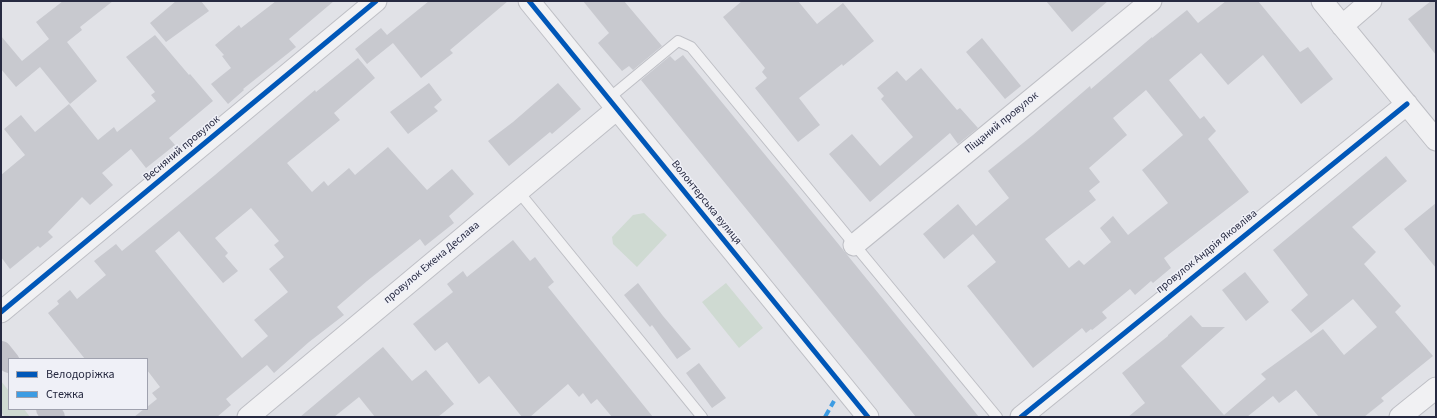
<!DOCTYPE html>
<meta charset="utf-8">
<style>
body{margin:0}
#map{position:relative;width:1437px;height:418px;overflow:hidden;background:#e1e2e7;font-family:"Source Sans 3",sans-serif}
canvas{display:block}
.frame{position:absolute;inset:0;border:2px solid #272a41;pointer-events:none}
.legend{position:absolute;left:8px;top:358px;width:140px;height:52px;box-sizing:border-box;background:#eff0f7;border:1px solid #9fa1ae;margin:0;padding:5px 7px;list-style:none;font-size:12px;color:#272a41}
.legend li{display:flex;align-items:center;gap:8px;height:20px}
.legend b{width:20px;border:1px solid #9fa1ae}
</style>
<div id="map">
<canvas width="1437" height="418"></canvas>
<div class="frame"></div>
<ul class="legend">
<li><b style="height:5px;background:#0057b8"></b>Велодоріжка</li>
<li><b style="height:5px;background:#3d9ce3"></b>Стежка</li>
</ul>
</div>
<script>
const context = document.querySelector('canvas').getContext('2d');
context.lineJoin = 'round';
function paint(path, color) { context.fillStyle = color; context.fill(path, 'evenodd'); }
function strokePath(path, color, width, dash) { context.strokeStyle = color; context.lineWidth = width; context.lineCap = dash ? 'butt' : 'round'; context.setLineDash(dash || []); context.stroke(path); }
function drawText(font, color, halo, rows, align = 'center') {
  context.font = font + ' "Source Sans 3",sans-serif'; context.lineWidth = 3; context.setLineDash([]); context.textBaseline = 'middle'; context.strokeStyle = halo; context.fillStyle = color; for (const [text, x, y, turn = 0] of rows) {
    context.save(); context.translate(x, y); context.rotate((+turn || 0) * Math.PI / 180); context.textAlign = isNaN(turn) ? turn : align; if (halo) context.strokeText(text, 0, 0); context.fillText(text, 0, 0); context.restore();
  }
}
const green = new Path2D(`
 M644 213 667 235 637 267 613 244 612 237 633 215Z
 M726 283 763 328 739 348 702 302Z
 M1 381 9 391V409H24L30 417H5L1 412Z`);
const building = new Path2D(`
 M63 1H113L80 27 82 30 67 42 97 81 70 104 40 67 16 87 1 69V36L22 61 49 39 36 22Z
 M176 1H201L209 11 166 42 150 23Z
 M276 1H334L289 39 296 47 243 89 244 90 228 104 211 84 231 68 222 56 224 55 215 45 239 25 241 28Z
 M429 1H508L450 50 453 53 421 78 393 43 367 64 355 49 381 28 387 35Z
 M583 1H624L662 46 633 70 629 66 622 71 598 43 609 33Z
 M742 1H798L817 24 843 3 874 41 843 66 842 64 799 98 820 125 798 142 755 88 767 78 762 72 765 68 723 17Z
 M1046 1H1108L1072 32Z
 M1226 1H1258L1300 52 1308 47 1333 79 1301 104 1263 55 1228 85 1201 53 1169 80 1200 119 1204 116 1216 131 1208 139 1249 192 1164 258 1171 268 1153 283 1151 281 1135 295 1130 289 1102 312 1107 318 1092 330 1091 329 1086 333 1082 328 1033 368 967 286 996 262 973 234 944 259 923 234 958 204 976 226 1009 198 988 171 1033 135 1090 86 1091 89 1152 37V38L1187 10 1198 23ZM1146 90 1183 135 1142 170 1168 203 1128 235 1113 216 1100 228 1111 242 1084 265 1079 260 1069 268 1045 239 1096 200 1089 191 1100 182 1089 168 1127 135 1113 118Z
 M1431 1H1436V55L1408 19Z
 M155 35 189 75 190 74 213 101 169 138 175 145 146 168 131 149 102 173 113 185 90 205 82 197 48 232 53 237 40 248 38 246 10 269 1 257V175L25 155 4 129 21 115 35 132 69 104 98 140 114 127 117 132 156 101 151 95 155 92 126 57Z
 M982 38 1021 86 1005 99 966 52Z
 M683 55 831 235 979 417H916L641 80 670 56 675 61Z
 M358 58 375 78 334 113 340 120 287 163 312 192 324 181 328 186 349 168 355 175 388 147 427 190 452 169 474 194 449 216 454 223 425 246 420 239 367 281 337 307 344 315 309 342 274 373 267 365 226 399 231 405 217 417H134L144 409H147V407L157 399 152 393 160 387 147 370V359H85L48 313 59 304 57 301 70 290 77 299 106 275 94 261 116 244 122 251 215 175 315 90 316 92ZM251 208 279 241 274 245 284 257 269 269 288 292 254 320 268 336 242 358 155 251 179 231 223 283 238 271 225 256 228 253 215 238Z
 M921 68 957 110 960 108 978 128 958 144 950 133 870 202 829 154 852 134 880 166 913 137 881 99 884 96 877 88 897 71 906 81Z
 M429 83 442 100 434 107 438 111 408 134 390 112Z
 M558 83 581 109 552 134 550 132 509 166 488 141 513 122Z
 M1386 156 1407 181 1352 227 1376 252 1364 264 1401 306 1395 312 1433 356 1381 398 1384 401 1364 417H1319L1296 390 1279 403 1273 396 1247 417H1128L1145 403 1122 373 1168 336V335L1191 315 1202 327H1225L1181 366 1224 415 1266 379 1261 374 1323 329 1344 355 1377 327 1353 299 1311 333 1291 310 1308 295 1273 250Z
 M1436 203V268L1404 229Z
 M513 240 530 261 535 257 554 282 548 287 653 417H612L597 399 591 404 583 393 579 397 568 384 530 417H522L489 376 479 384 447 342 435 351 413 324 453 292 447 284 463 271 467 277Z
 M1245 272 1269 302 1246 321 1222 290Z
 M638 283 663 316 691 349 677 359 652 325 650 327 624 295Z
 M383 347 412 381 426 370 454 404 438 417H375L359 397 334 417H300Z
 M699 363 726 398 712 408 686 373Z`);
const lane = new Path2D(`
 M608 99 678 41 691 47 997 417
 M518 191 702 417`);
const street = new Path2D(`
 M529 1 868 417
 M1322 1 1436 140
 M1342 26 1371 1
 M854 245 1151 1
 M1 312 376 1
 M248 417 617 109
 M1021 417 1407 104
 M1400 417 1436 388`);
const secondary = new Path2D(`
 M1 352 9 362
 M47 409 54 417`);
const quiet = new Path2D(`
 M825 417 834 401`);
const cycleway = new Path2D(`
 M529 1 868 417
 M1 312 376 1
 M1021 417 1407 104`);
const streetNames = [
 ["Піщаний провулок",1002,123,-39],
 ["Весняний провулок",182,149,-40],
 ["Волонтерська вулиця",706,203,51],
 ["провулок Андрія Яковліва",1207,252,-39],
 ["провулок Ежена Деслава",432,263,-40]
];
paint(green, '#cfdad2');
paint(building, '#c8c9cf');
strokePath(lane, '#bebfc5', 12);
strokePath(street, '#bebfc5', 23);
strokePath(lane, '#f1f1f3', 10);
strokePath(street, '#f1f1f3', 21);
strokePath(secondary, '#c2c2c9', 22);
strokePath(quiet, '#3d9ce3', 4, [8, 4]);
strokePath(cycleway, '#0057b8', 5);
drawText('11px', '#272a41', '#eff0f7', streetNames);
</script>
